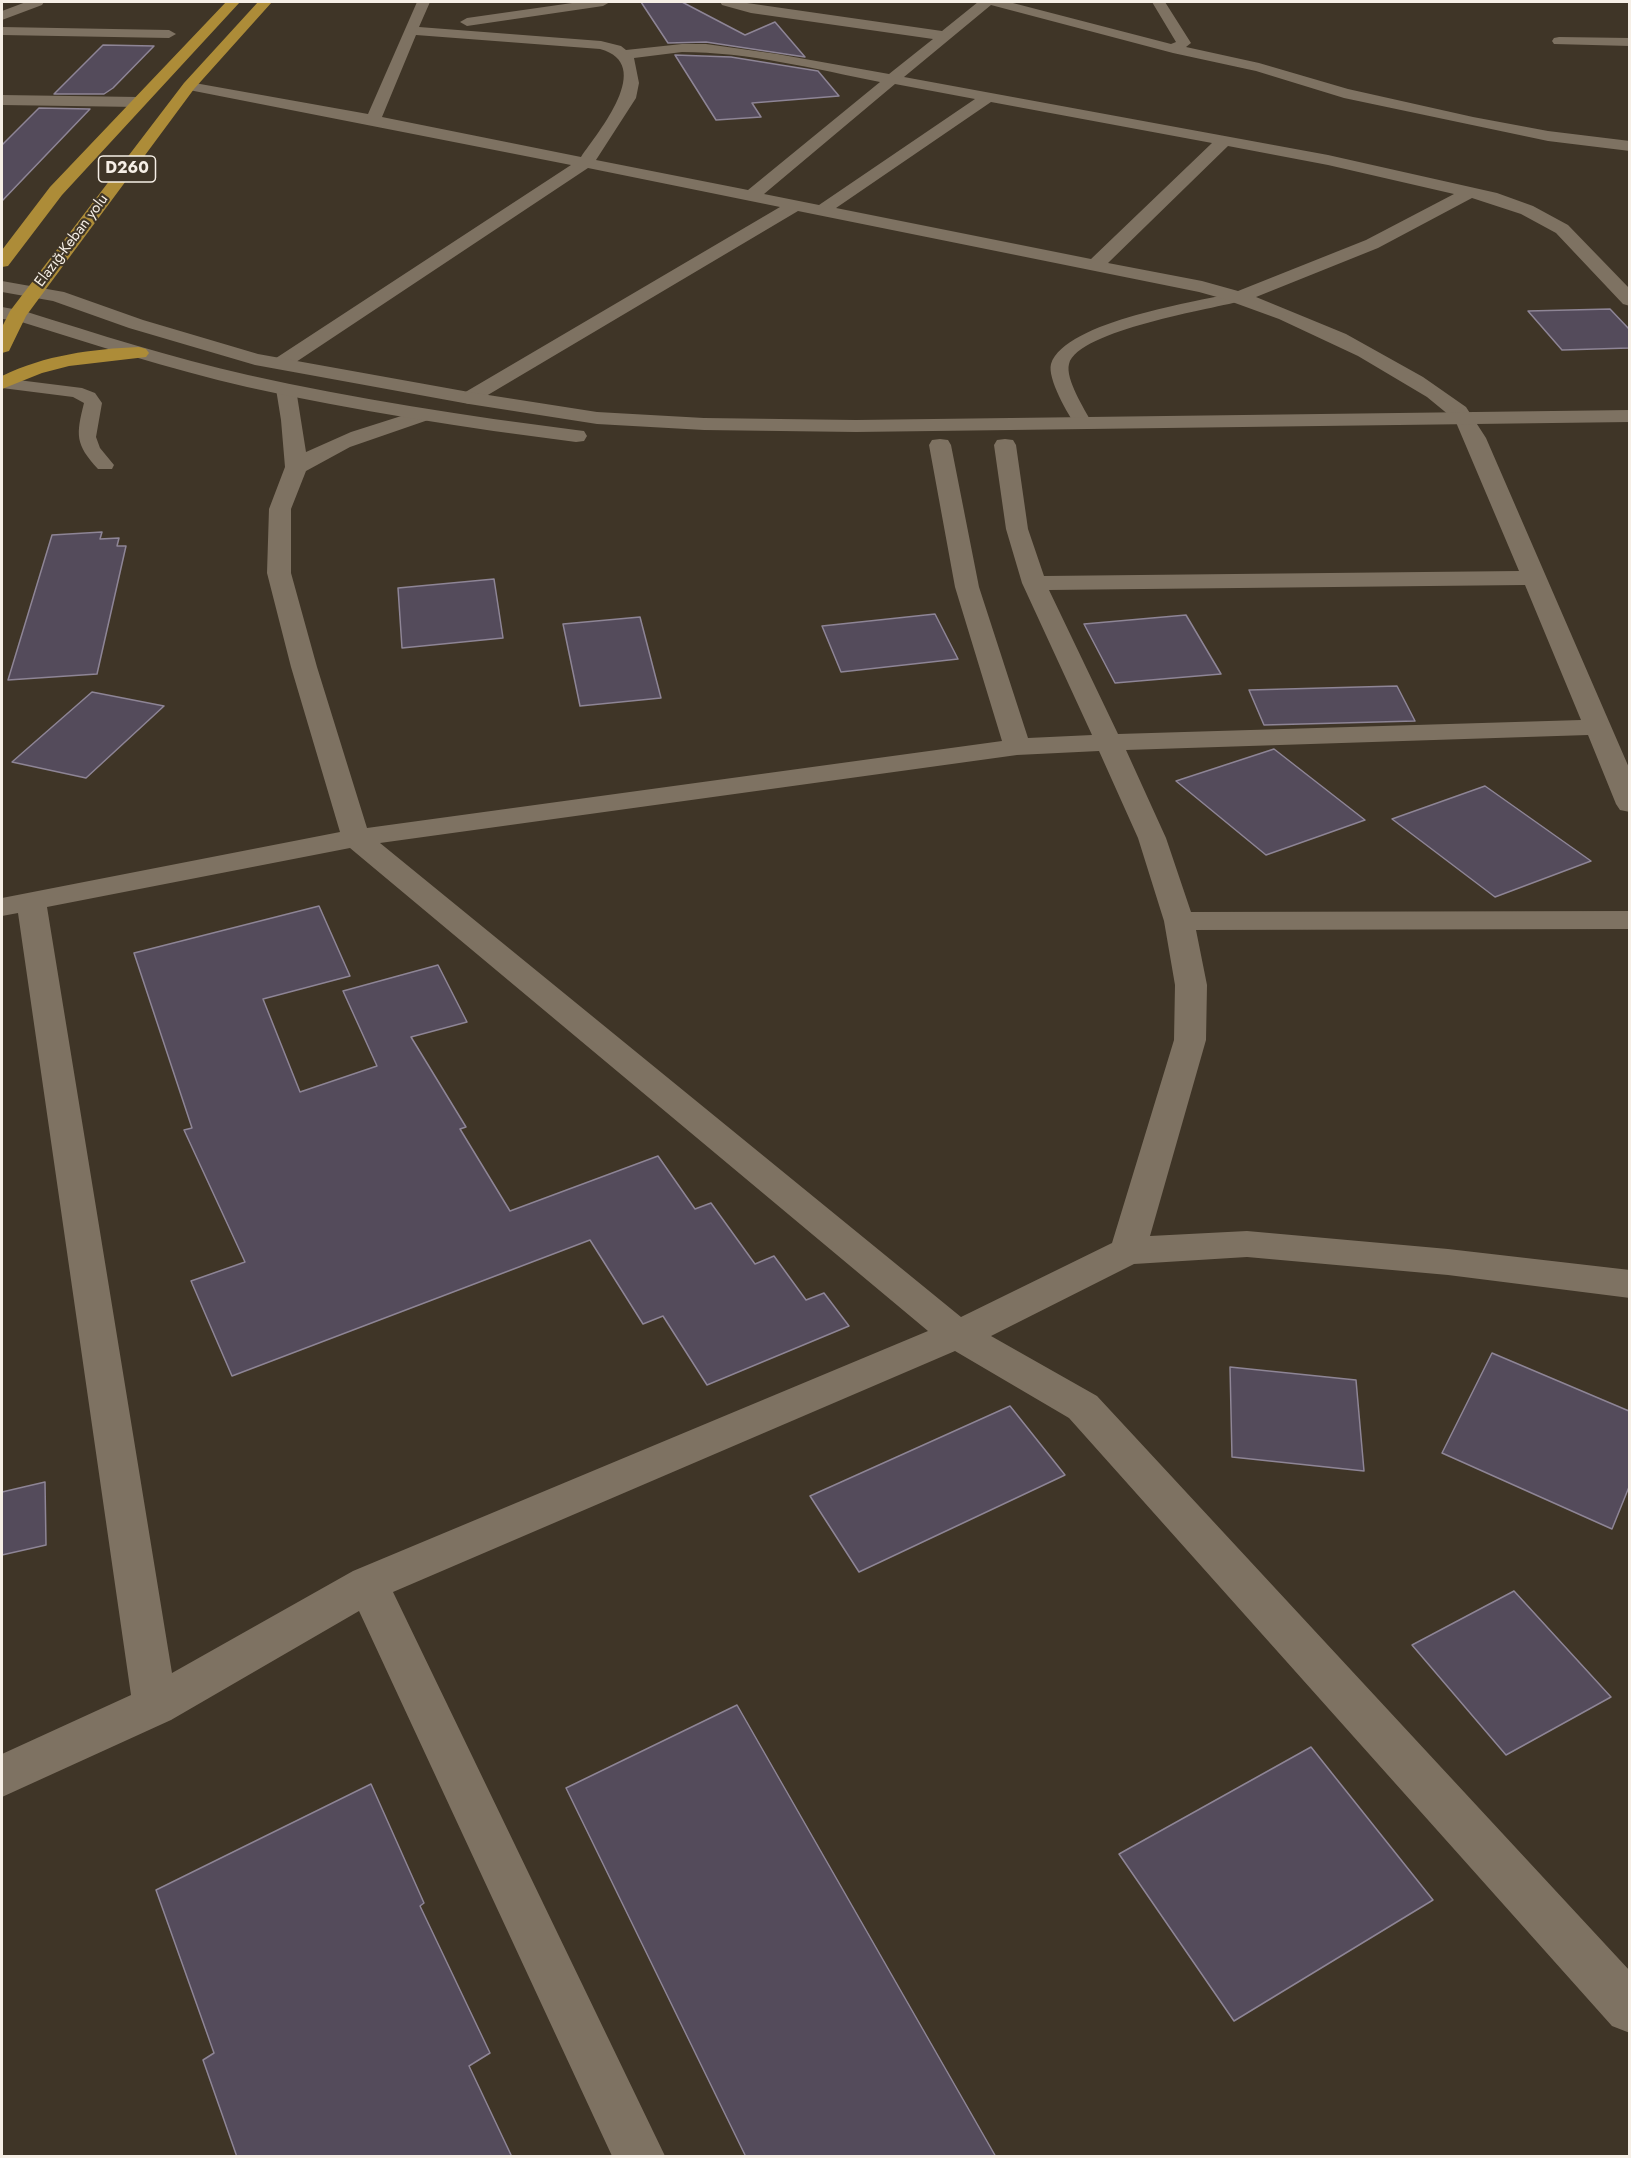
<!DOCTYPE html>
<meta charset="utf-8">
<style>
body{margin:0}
#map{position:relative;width:1631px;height:2158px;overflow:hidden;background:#3f3527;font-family:Jost,sans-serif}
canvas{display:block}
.frame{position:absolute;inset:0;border:3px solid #f6efe6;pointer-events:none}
</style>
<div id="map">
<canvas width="1631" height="2158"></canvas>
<div class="frame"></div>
</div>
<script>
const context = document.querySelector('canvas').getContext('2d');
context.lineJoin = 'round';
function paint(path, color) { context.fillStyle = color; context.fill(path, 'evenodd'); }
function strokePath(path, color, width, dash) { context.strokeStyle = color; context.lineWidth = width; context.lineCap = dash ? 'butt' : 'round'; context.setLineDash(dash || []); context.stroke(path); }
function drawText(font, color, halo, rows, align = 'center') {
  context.font = font + ' Jost,sans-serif'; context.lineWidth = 4.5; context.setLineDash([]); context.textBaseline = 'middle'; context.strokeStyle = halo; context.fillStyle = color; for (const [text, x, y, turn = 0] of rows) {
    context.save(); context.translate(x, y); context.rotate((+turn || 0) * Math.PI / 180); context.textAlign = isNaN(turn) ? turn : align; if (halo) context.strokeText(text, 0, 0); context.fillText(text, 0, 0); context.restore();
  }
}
const building = new Path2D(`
 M641 2H682L745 35 775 22 805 57 706 42 668 43Z
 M103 45 154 46 113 88 104 94H54Z
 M675 55 731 57 818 71 839 96 752 103 761 117 716 120Z
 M39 108 90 109 2 201V145Z
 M1610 309 1629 329V348L1562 350 1528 311Z
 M102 532 100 539 119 538 117 546H126L97 674 8 680 52 535Z
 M494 579 503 638 402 648 398 588Z
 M935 614 958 659 841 672 822 626Z
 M1186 615 1221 674 1115 683 1084 624Z
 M640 617 661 698 580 706 563 624Z
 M1397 686 1415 721 1264 725 1249 690Z
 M92 692 164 706 86 778 12 762Z
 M1274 749 1365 820 1266 855 1176 781Z
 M1485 786 1591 861 1495 897 1392 819Z
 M319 906 350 976 263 999 300 1092 377 1066 343 991 438 965 467 1022 411 1037 466 1127 460 1129 510 1211 658 1156 695 1209 711 1203 755 1264 774 1256 806 1300 824 1293 849 1326 707 1385 663 1316 643 1324 590 1240 232 1376 191 1281 245 1262 184 1130 192 1128 134 953Z
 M1492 1353 1629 1411V1487L1612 1529 1442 1453Z
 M1230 1367 1356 1380 1364 1471 1232 1457Z
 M1010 1406 1065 1475 859 1572 810 1496Z
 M45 1482 46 1545 2 1555V1492Z
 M1514 1591 1611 1697 1506 1755 1412 1645Z
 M737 1705 996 2157H746L566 1788Z
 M1311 1747 1433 1900 1234 2021 1119 1854Z
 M371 1784 424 1903 420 1906 490 2053 469 2066 512 2157H237L203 2060 214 2053 156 1890Z`);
const service = new Path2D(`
 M1240 292 1248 297 1246 300C1212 309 1078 330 1069 364 1065 379 1085 410 1092 423L1089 427H1077C1068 415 1047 378 1051 364 1065 321 1199 301 1240 292Z
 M2 378 82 388 95 393 102 403 96 437 100 448 114 465 112 469H98C75 444 76 435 84 403L73 397 2 388Z`);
const minor = new Path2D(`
 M26 2H44L42 5 2 20V11Z
 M417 2H430L419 27 601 41 621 46 626 50 682 44H706L777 54 889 74 933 39 751 13 722 5 720 2H740L942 31 978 2H1009L1171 44 1176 42 1152 2H1165L1191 43 1186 47 1259 63 1348 89 1473 117 1548 131 1630 141V151L1548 141 1344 98 1256 71 1173 53 991 5 904 77 1328 155 1497 193 1533 206 1568 225 1630 289V306L1623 304 1556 233 1521 214 1472 198 1378 248 1256 297 1346 334 1423 377 1466 407 1486 438 1630 770V812L1620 810 1616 804 1588 735 1126 750 1166 838 1191 912 1630 911V929L1196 930 1207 985 1206 1040 1150 1236 1247 1231 1448 1249 1630 1270V1298L1448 1275 1247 1257 1134 1264 991 1336 1097 1396 1630 1971V2033L1612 2026 1069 1418 955 1351 393 1592 665 2156H612L359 1611 171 1720 2 1797V1754L131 1695 18 913 2 916V898L340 832 291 667 267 573 269 509 285 467 281 420 276 389 279 385H293L296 389 306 452 351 432 417 411 424 409 431 411 434 415 431 419 350 447 306 471 291 509V573L317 667 367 828 1002 741 955 587 929 445 932 440 940 439 948 440 951 445 979 587 1028 738 1092 735 1022 583 1006 529 994 445 997 440 1005 439 1013 440 1016 445 1028 529 1044 576 1519 571 1455 420 1427 397 1358 356 1279 319 1224 299 1199 292 798 211 476 402 469 404 462 402 459 398 462 394 780 207 588 168 287 368H273L270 364 273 360 571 165 189 90 182 86 189 82 368 114ZM416 35 600 49C656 64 598 132 581 157L382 117ZM682 52C748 52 815 69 880 82L748 190 596 160 636 98 639 83 634 58ZM895 84 975 99 819 205 764 194ZM991 102 1212 143 1091 259 836 208ZM1228 146 1328 165 1454 194 1366 240 1238 291 1202 281 1108 263ZM1525 585 1581 720 1118 734 1049 590ZM1099 751 1138 838 1164 921 1175 985 1174 1040 1112 1243 961 1317 380 843 1017 755ZM350 848 928 1331 353 1571 172 1673 47 907Z
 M579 2H610L603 6 467 26 460 22 467 18Z
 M2 27 169 30 176 34 169 38 2 35Z
 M1559 37 1630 38V46L1554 44 1552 41 1554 38Z
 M2 95 138 97 146 102 138 107 2 105Z`);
const secondary = new Path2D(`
 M2 281 64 292 143 320 258 354 469 392 597 412 704 418 856 420 1630 410V422L856 432 704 430 597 424 469 404 255 365 129 328 53 301 2 292Z
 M2 307 24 311C98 334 172 358 248 375 356 399 466 416 576 430L584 431 587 436 584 441 576 442C466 428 356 411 247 387 169 369 92 344 15 320L2 319Z`);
const trunk = new Path2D(`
 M226 2H240L62 195 8 266 2 267V250L50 187Z
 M258 2H272L194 89 26 316 9 351 2 353V327L10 311 184 83Z
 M139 347 146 349 149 353 146 357 69 366 42 373 2 389V376C45 355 92 349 139 347Z`);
const farStreetnames = [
 ["Elazığ-Keban yolu",72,241,-53]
];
const shields = [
 [127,169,57]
];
const shieldNames = [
 ["D260",127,169]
];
paint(building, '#544b5b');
strokePath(building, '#8e8596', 1.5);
paint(service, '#7e7262');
paint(minor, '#7e7262');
paint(secondary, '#7e7262');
paint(trunk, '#ad8c38');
drawText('15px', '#f6efe6', '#3f3527', farStreetnames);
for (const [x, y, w] of shields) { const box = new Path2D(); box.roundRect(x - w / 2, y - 13, w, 26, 4.5); context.fillStyle = '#3f3527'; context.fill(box); strokePath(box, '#f6efe6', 1.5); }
drawText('bold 16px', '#f6efe6', null, shieldNames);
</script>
